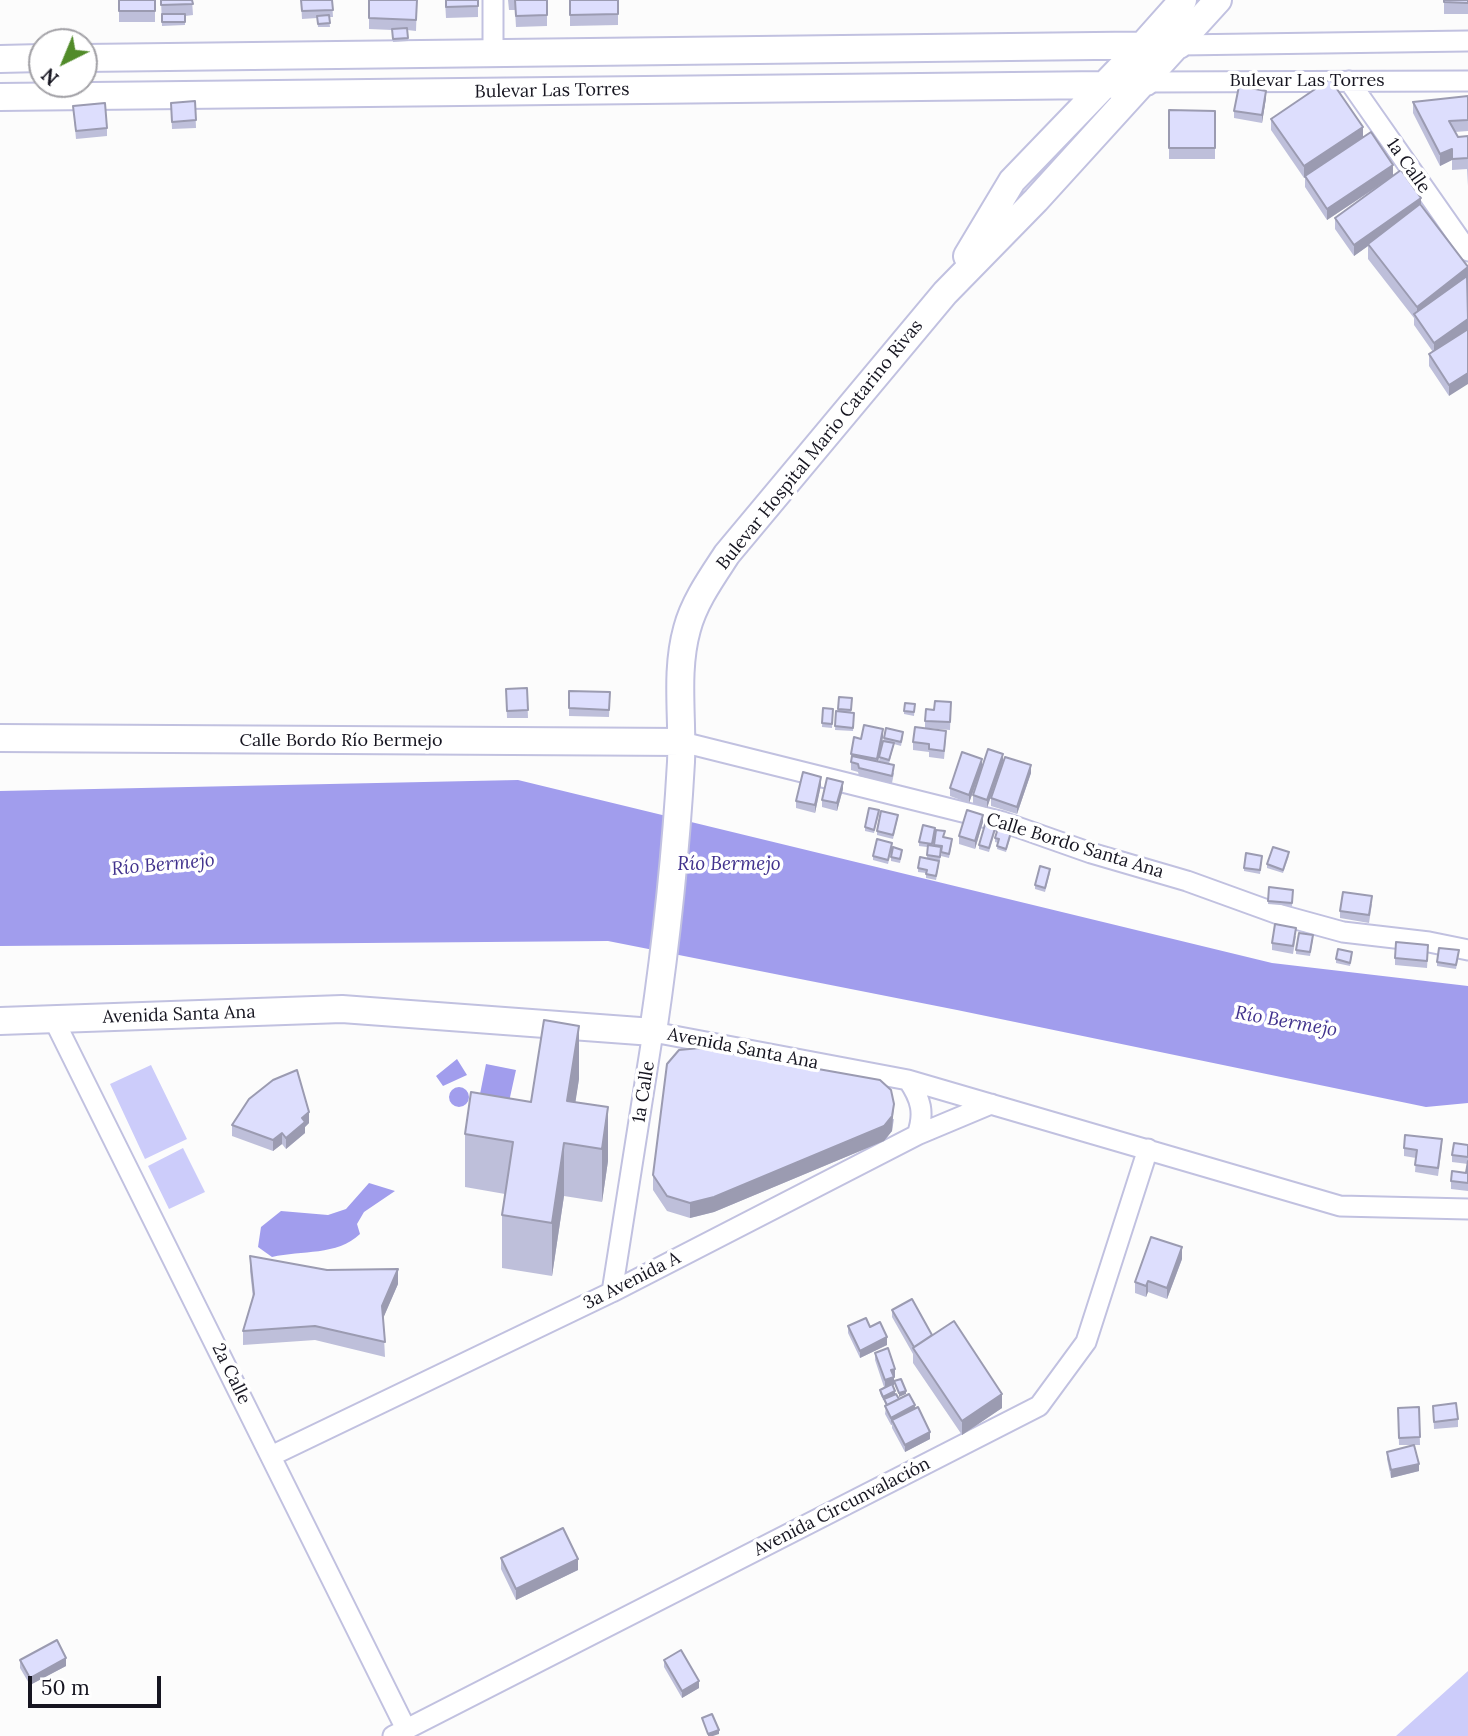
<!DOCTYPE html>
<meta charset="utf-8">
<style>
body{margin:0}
#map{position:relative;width:1468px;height:1736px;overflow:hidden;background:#fcfcfc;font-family:Lora,serif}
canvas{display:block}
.north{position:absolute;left:28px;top:28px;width:70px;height:70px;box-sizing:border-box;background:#fff;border:2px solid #a2a1a6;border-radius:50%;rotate:223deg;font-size:19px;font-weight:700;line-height:28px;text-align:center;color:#161520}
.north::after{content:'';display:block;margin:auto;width:24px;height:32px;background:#518b29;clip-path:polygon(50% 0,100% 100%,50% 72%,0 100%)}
.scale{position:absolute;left:28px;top:1676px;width:133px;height:32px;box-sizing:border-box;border:4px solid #161520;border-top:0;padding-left:9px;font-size:21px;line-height:24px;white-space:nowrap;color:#161520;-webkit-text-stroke:5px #fff;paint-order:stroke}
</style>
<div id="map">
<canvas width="1468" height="1736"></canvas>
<div class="north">N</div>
<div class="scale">50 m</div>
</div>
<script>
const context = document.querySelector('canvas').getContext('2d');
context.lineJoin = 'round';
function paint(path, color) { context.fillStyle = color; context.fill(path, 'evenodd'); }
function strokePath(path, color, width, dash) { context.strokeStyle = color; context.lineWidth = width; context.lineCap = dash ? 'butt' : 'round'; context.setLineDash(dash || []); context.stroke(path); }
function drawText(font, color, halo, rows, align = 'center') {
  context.font = font + ' Lora,serif'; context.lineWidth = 7; context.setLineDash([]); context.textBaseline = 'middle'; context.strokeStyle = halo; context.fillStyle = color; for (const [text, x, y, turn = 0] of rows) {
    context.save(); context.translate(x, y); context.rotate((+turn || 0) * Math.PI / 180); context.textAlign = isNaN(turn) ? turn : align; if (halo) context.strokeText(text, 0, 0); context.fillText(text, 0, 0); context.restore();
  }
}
const green = new Path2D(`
 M151 1065 187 1139 145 1159 110 1084Z
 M183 1148 205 1192 169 1209 148 1166Z
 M1468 1671V1736H1396Z`);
const water = new Path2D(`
 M518 780 1272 963 1468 986V1103L1426 1107 957 1010 608 941 0 946V791Z
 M457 1059 467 1075 443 1086 436 1076Z
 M486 1064 516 1070 505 1120 476 1114Z
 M449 1097a10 10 0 1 1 20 0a10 10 0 1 1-20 0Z
 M369 1183 395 1191 364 1212 357 1224 360 1234C337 1256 302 1250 272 1257L258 1247 261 1227 281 1211 328 1215 346 1209Z`);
const street = new Path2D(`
 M493 0V54
 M1179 45 1468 41
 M1349 81 1468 251
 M1146 82 1468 81
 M682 742 1003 822 1091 853 1187 881 1281 915 1343 932 1429 942 1468 950
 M54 1020 406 1729
 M908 1080C921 1099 925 1113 917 1135
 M612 1292 653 1032 908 1080 1340 1206 1468 1209
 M271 1456 612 1292 917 1135 991 1104
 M393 1736 1039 1406 1086 1342 1148 1149`);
const secondary = new Path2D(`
 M84 58 1179 45
 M0 59 42 58
 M0 97 1105 85 1146 82
 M967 256 1012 181 1143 45 1183 0
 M0 738 682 742
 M0 1021 342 1009 653 1032C666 944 676 851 681 762 683 717 675 672 687 629 694 602 712 577 727 554L945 293 1036 200 1218 0`);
const wall = new Path2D(`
 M119 0H155V22H119Z
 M161 0H192L193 15 185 16V25L162 26Z
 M301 0H332L333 17H329L330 27H318L317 18 302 19Z
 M369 0H417L416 31 407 30 408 41 393 42 392 30 369 29Z
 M445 0H478V17L446 18Z
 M508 0H547V26L516 27 515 10H509Z
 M570 0H618V25L570 26Z
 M1444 0H1468V14H1444Z
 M1468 96V131L1455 132 1458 137 1468 136V186L1467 169 1452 170V160L1440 166 1413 113V102Z
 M1266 98 1262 123 1234 118V111Z
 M195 101 196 128 172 129 171 103Z
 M73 106 107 128V136L76 139Z
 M1169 110 1215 111V159H1169Z
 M1271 119 1363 138 1393 176 1421 205 1468 267 1449 396 1429 366V354L1433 352 1414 325V318L1368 259V246L1354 256 1335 229V218L1386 181 1327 220 1305 187V177L1304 178 1271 130Z
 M527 688 528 718H507L506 689Z
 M569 691 610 692 609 717 569 716Z
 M839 697 852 698 851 713H854L853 731 835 730 836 711 838 712Z
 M951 702 950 730 925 728V721L934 710Z
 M915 704 914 716 904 714V711Z
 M823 708 833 709 832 728 822 727Z
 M886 728 903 736 901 746 894 744 889 764 879 761Z
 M883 737 878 762 894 773 892 783 859 776 858 772 851 770V754L861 739Z
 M946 738 944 759 929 757V752L913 750V742Z
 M1003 761 1031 773 1017 814 991 806V798L1002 764 987 808 973 803V795Z
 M982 767 969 803 950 796V788Z
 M821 785 815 813 796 808V801Z
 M843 789 837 811 822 807V800Z
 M879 814 874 833 865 831V827Z
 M898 818 893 839 877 835V831Z
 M983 822 975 849 959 844V836Z
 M996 829 989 852 979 849V845Z
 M936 830 944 838 952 843 949 858 941 856 942 850H941L940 861 932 859 939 865 936 880 926 878V873L918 872V868L927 858V847L919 846V842L935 832 932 846H934Z
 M1011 836 1006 852 997 849 998 843 995 842V838Z
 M892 847 888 864 873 860V856Z
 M902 853 900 863 891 861V857Z
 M1289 856 1283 873 1267 868V864Z
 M1262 859 1260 874 1244 871V868Z
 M1050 873 1045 892 1035 889V885Z
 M1269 887 1293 890 1292 906 1268 904Z
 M1372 904 1369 923 1340 918V911Z
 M1296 936 1293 954 1272 950V943Z
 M1313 939 1310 956 1296 954V950Z
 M1428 952 1427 968 1395 965V958Z
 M1459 954 1456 969 1437 966V962Z
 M1352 956 1350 966 1336 963V959Z
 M579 1079 575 1102 608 1161 602 1202 564 1196 552 1276 502 1268V1215L505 1194 465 1187V1134Z
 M894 1119 892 1131 884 1141 714 1212 690 1218 667 1211 653 1190V1175Z
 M309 1123 305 1127V1133L286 1149 282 1144 273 1151 232 1136V1125Z
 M1468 1145V1191L1451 1189V1181L1466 1173 1468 1164 1452 1162V1155Z
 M1442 1147 1438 1176 1415 1172 1416 1158 1404 1156V1148Z
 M250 1256 398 1284 383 1318 385 1357 315 1340 243 1345V1331L253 1298 250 1271Z
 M1182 1259 1167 1299 1148 1292 1146 1297 1135 1293V1282Z
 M892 1310 932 1335 1002 1408 962 1435 913 1363V1354L892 1317Z
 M848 1326 870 1327 887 1345 860 1358 848 1333Z
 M875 1353 895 1377H894V1385H893L895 1394 899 1399 915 1409 930 1439 905 1452 892 1428V1425H891L885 1414 886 1406 884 1400H883L880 1393V1390L884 1387 875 1360Z
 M1433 1406 1458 1419V1427L1434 1429Z
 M1419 1407 1420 1445H1399L1398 1408Z
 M1387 1452 1419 1471 1391 1478 1387 1459Z
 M501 1558 578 1570 516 1600 501 1569Z
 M20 1660 66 1666 30 1685 20 1668Z
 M664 1660 699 1688 682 1698 664 1667Z`);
const shadedWall = new Path2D(`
 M1266 91V98L1262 123V115Z
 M1363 127V138L1304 178V166Z
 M1452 149V160L1440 166V154Z
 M1393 165V176L1327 220V209Z
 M1421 198V209L1368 244V246L1354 256V245Z
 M1468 267V282L1417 318V307Z
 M1468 319V330L1434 354V343Z
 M1468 373V384L1449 396V385Z
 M883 729V737L877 767V759Z
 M1003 754V761L987 808V800Z
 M982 759V767L969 803V795Z
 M1031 765V773L1017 814V807Z
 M821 777V785L815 813V805Z
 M843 782V789L837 811V803Z
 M983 815V822L975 849V841Z
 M579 1026V1079L569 1144 567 1101Z
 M894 1104 892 1131 884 1141 714 1212 690 1218V1203Z
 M608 1107V1161L602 1202V1149Z
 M309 1112V1123L305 1127V1133L286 1149V1138L302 1118Z
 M282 1133V1144L273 1151V1140Z
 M564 1143V1196L552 1276V1223Z
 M1182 1247V1259L1167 1299V1288Z
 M398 1269V1284L382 1321V1306Z
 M1148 1281V1292L1146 1297V1286Z
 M887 1337V1345L860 1358V1351Z
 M895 1369V1377L891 1378V1370Z
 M894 1377V1385L885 1388V1380Z
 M895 1391V1395L883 1400V1397Z
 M906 1391V1394L899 1397V1393Z
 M1002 1394V1408L962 1435V1421Z
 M915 1405V1413L892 1420 891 1425V1418Z
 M930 1432V1439L905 1452V1445Z
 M1419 1464V1471L1391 1478V1470Z
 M578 1559V1570L516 1600V1589Z
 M66 1658V1666L30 1685V1678Z
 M699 1681V1688L682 1698V1691Z
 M719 1730V1734L713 1736H708V1734Z`);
const building = new Path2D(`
 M119 0H155V11H119Z
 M161 0H192L193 4 161 5Z
 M301 0H332L333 10 302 11Z
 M369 0H417L416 20 369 18Z
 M446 0H478V6L446 7Z
 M515 0H547V15L516 16Z
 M570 0H618V14L570 15Z
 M1444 0H1468V3L1444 2Z
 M162 14H185V22H162Z
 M329 15 330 23 318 24 317 16Z
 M407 28 408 38 393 39 392 29Z
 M1330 79 1363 127 1304 166 1271 119Z
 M1239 86 1266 91 1262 115 1234 111Z
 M1468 96V120L1449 121 1458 137 1468 136V158L1452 159V149L1440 154 1413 102Z
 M195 101 196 120 172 122 171 103Z
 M105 103 107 128 76 131 73 106Z
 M1169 110 1215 111V148H1169Z
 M1371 132 1393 165 1327 209 1305 176Z
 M1401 170 1421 198 1354 245 1335 218Z
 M1420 204 1468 267 1417 307 1368 244Z
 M1467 276 1468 319 1434 343 1414 314Z
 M1468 329V373L1449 385 1429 354Z
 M527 688 528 710 507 711 506 689Z
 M569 691 610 692 609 710 569 708Z
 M839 697 852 698 851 710 838 709Z
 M935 701 951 702 950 722 925 721 926 709 934 710Z
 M905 703 915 704 914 712 904 711Z
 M823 708 833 709 832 724 822 723Z
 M836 711 854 713 853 728 835 726Z
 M864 725 883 729 877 759 851 754 854 737 861 739Z
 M915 727 946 731 944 751 929 749V744L913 742Z
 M886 728 903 732 901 742 884 738Z
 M883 741 894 743 889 760 879 757Z
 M988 749 1003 754 987 800 973 795Z
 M962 752 982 759 969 795 950 788Z
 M852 756 894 765 892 776 859 768 858 764 851 762Z
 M1005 757 1031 765 1017 807 991 798Z
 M803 772 821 777 815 805 796 801Z
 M827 778 843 782 837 803 822 800Z
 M869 808 879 810 874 830 865 827Z
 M967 810 983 815 975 841 959 836Z
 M881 811 898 815 893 835 877 831Z
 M986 821 996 825 989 848 979 845Z
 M923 825 935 828 932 844 919 842Z
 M998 828 1011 832 1006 849 997 846 999 839 995 838Z
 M936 830 945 831 943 837 952 839 949 854 941 852 942 846 934 845Z
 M877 839 892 843 888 860 873 856Z
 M928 845 941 847 940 857 927 855Z
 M893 847 902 850 900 859 891 857Z
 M1273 847 1289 852 1283 870 1267 864Z
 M1246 853 1262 856 1260 870 1244 868Z
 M920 857 939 861 936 876 926 874 927 870 918 868Z
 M1040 866 1050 869 1045 888 1035 885Z
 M1269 887 1293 890 1292 903 1268 901Z
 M1343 892 1372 896 1369 915 1340 911Z
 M1275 924 1296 928 1293 946 1272 943Z
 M1299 933 1313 935 1310 952 1296 950Z
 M1396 942 1428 945 1427 961 1395 958Z
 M1439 948 1459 950 1456 965 1437 962Z
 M1338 949 1352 952 1350 963 1336 959Z
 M544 1020 579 1026 567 1101 608 1107 602 1149 564 1143 552 1223 502 1215 513 1142 465 1134 471 1092 531 1102Z
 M700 1048 880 1080 891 1090 894 1104 892 1116 884 1126 714 1197 690 1203 667 1196 653 1175 667 1064 679 1050Z
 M297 1070 309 1112 302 1118 305 1122 286 1138 282 1133 273 1140 232 1125 249 1099 273 1080Z
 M1405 1135 1442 1139 1438 1168 1415 1165 1417 1150 1404 1148Z
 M1454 1143 1468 1145V1157L1452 1155Z
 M1468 1161V1183L1451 1181 1452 1171 1466 1173Z
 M1151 1237 1182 1247 1167 1288 1148 1281 1146 1286 1135 1282Z
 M250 1256 327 1270 398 1269 382 1306 385 1342 315 1326 243 1331 254 1294Z
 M912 1299 932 1335 914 1347 892 1310Z
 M866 1318 870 1327 880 1322 887 1337 860 1351 848 1326Z
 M954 1321 1002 1394 962 1421 913 1348Z
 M888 1348 895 1369 891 1370 894 1377 885 1380 875 1353Z
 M901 1379 906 1391 899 1393 894 1381Z
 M892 1384 895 1391 883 1397 880 1390Z
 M896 1394 899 1399 887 1405 884 1399Z
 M909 1394 915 1405 891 1418 885 1406Z
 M1456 1403 1458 1419 1434 1422 1433 1406Z
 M918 1407 930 1432 905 1445 892 1420Z
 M1419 1407 1420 1437 1399 1438 1398 1408Z
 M1414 1445 1419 1464 1391 1470 1387 1452Z
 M563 1528 578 1559 516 1589 501 1558Z
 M57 1640 66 1658 30 1678 20 1660Z
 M681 1650 699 1681 682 1691 664 1660Z
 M712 1714 719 1730 708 1734 702 1718Z`);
const streetNames = [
 ["Bulevar Las Torres",1307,81],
 ["Bulevar Las Torres",552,91,-1],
 ["1a Calle",1408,166,55],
 ["Bulevar Hospital Mario Catarino Rivas",820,445,-51],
 ["Calle Bordo Río Bermejo",341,741],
 ["Calle Bordo Santa Ana",1075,846,17],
 ["Avenida Santa Ana",179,1015,-2],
 ["Avenida Santa Ana",743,1049,11],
 ["1a Calle",644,1092,-81],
 ["3a Avenida A",632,1281,-27],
 ["2a Calle",231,1374,64],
 ["Avenida Circunvalación",842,1507,-27]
];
const waterNames = [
 ["Río Bermejo",163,865,-5],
 ["Río Bermejo",729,865],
 ["Río Bermejo",1286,1022,10]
];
paint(green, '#ccccfa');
paint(water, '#a19ded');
strokePath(street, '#c1c1e0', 23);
strokePath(secondary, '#c1c1e0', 30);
strokePath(street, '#fff', 19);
strokePath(secondary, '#fff', 26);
paint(wall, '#bebfda');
paint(shadedWall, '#9b9bb1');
paint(building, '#dddefd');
strokePath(building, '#9b9bb1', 2);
drawText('18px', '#161520', '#fff', streetNames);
drawText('italic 19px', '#41328d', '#fff', waterNames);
</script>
